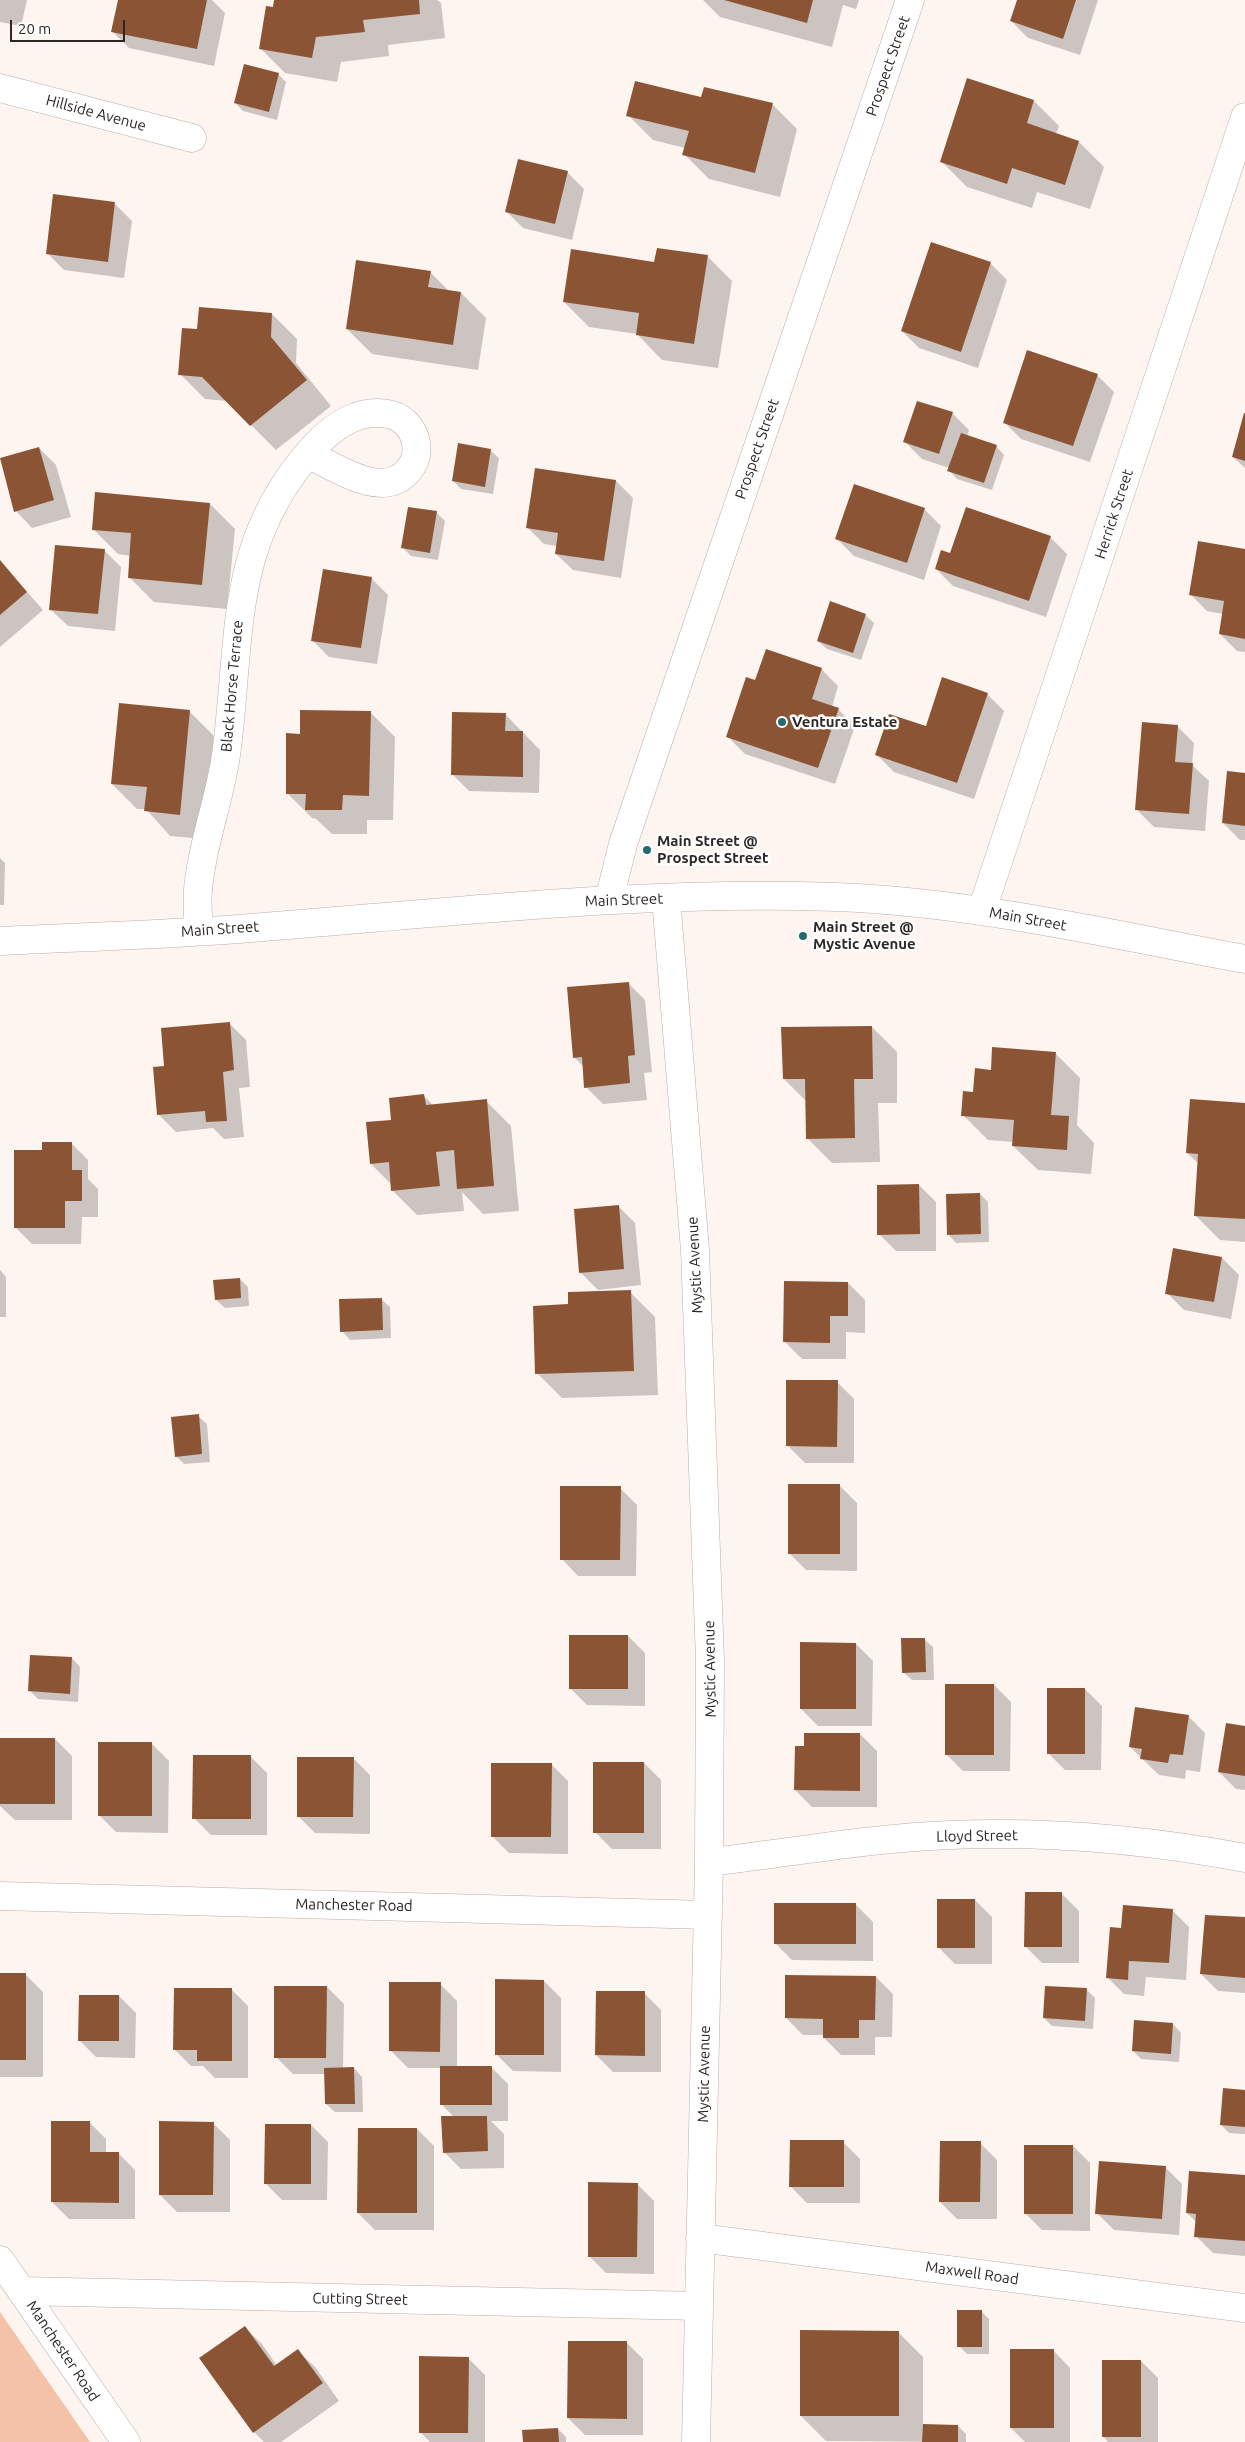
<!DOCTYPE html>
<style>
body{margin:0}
#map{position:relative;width:1245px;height:2442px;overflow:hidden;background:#fff5f0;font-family:Ubuntu,sans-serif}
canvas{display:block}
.scale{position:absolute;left:10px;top:20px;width:115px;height:22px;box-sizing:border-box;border:2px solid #2c2725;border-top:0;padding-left:6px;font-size:15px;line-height:18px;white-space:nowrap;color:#2c2725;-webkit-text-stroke:4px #fff;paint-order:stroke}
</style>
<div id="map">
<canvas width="1245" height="2442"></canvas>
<div class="scale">20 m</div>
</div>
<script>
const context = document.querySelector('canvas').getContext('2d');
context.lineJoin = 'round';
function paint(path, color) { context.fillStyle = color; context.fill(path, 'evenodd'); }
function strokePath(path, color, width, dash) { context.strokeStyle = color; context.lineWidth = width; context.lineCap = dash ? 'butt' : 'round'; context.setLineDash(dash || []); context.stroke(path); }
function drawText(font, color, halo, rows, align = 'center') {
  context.font = font + ' Ubuntu,sans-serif'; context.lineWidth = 5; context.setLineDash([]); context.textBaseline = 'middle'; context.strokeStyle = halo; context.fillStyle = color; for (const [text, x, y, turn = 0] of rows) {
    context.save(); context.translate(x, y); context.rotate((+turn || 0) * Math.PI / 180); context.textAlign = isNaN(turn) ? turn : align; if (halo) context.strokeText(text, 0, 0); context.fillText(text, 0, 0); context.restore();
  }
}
const green = new Path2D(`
 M0 2312 90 2442H0Z`);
const shadow = new Path2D(`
 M0 0H27L21 26 0 22Z
 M119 0H212L225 13 214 66 129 48 112 31Z
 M275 0H437L441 3 445 38 388 45 389 56 341 62 337 82 285 73 260 48Z
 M703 0H859L856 9 843 5 832 47 720 17Z
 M1018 0H1098L1080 55 1028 38 1011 21Z
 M278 74 286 82 277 120 243 111 235 103Z
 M968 80 1034 101 1059 126 1056 134 1079 142 1104 167 1090 209 1037 192 1032 208 967 187 942 162Z
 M702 99 772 104 797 129 780 197 709 179 684 154 685 148 653 140 628 115Z
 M567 172 584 189 572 240 523 228 506 211Z
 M54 196 115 204 132 221 124 278 64 270 47 253Z
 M707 256 732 281 718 368 662 360 637 334 589 327 564 302 655 264Z
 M990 263 1007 280 978 368 919 348 902 331Z
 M430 272 449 291 461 293 486 318 478 370 372 354 347 329Z
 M272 314 297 339 296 363 331 406 276 450 227 401 205 399 180 374 199 330Z
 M1097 375 1114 392 1090 462 1021 439 1004 422Z
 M952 413 969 430 967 436 996 446 1004 455 992 490 957 479 949 470V468L922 459 905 442Z
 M1245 416V468L1233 457Z
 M39 448 56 465 71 517 32 528 16 511Z
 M490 450 499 458 493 494 461 489 453 481Z
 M616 481 633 498 621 578 573 570 556 554 557 546 544 544 527 527Z
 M210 504 235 529 227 609 154 602 129 577 131 556 118 554 93 529Z
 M924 509 941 526 924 580 854 556 837 539Z
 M436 512 445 521 438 560 411 556 403 548Z
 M1050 537 1067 554 1046 617 953 586 936 569 951 555Z
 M104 550 121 567 115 631 68 626 51 610Z
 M1245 550V652L1237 651 1220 634 1223 614 1207 611 1190 594Z
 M0 561 43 610 0 647Z
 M371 578 388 595 377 664 329 657 312 640Z
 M865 615 874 623 861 660 827 649 818 641Z
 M821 669 838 686 832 707 838 709 855 726 835 784 745 754 728 737 756 682Z
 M987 694 1004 711 974 799 894 772 877 755Z
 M189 711 214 736 204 839 170 836 146 809H137L112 784Z
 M370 712 395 737 393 820H367V834H332L316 819 312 818 287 793 301 735Z
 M505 714 540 750 539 793 469 791 452 774Z
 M1177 726 1194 743 1192 765 1209 781 1205 831 1154 827 1137 810Z
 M1245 775V840H1240L1223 823Z
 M0 858 5 863 4 905H0Z
 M628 983 645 1000 652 1072 644 1073 647 1100 603 1104 586 1087 584 1067 574 1057Z
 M229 1023 246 1040 250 1087 239 1088 244 1137 224 1139 213 1128 176 1132 159 1115 166 1067Z
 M872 1027 897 1052V1103H878L880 1162 832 1163 807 1138 806 1101 784 1079Z
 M1055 1053 1080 1078 1077 1125 1094 1143 1091 1174 1038 1170 1013 1146 1014 1142 988 1140 963 1115 992 1071Z
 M424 1096 434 1106 486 1101 511 1126 519 1211 483 1214 462 1192 464 1211 417 1215 392 1190V1185L371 1164 392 1121Z
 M1245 1105V1242L1220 1240 1195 1215 1199 1164 1187 1153Z
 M71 1143 88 1160V1179L98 1189V1217H82L81 1244H32L15 1227 44 1152Z
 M919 1185 936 1202V1251H896L879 1234Z
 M980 1194 988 1202 989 1242 956 1243 948 1234Z
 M618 1206 635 1223 641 1285 598 1290 581 1273Z
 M1222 1258 1239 1275 1231 1319 1184 1310 1167 1293Z
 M0 1270 6 1277V1317H0Z
 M240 1279 248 1287 249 1306 225 1308 216 1300Z
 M848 1283 865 1300V1333L846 1332V1359H802L785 1342Z
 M630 1292 655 1317 658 1395 562 1398 537 1373Z
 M381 1299 390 1307 391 1338 350 1340 342 1331Z
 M837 1382 854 1399V1463H805L788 1446Z
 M198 1416 207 1424 210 1462 184 1464 176 1456Z
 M840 1486 857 1503V1571L806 1570 789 1553Z
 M620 1488 637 1505 636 1576H578L562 1559Z
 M628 1636 645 1653V1706L587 1705 570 1688Z
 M924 1639 933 1647 934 1680H912L903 1672Z
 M856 1644 873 1661 872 1726H818L801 1709Z
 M72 1658 80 1667 78 1702 38 1699 30 1691Z
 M994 1685 1011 1702 1010 1771H963L946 1754Z
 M1085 1689 1102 1706 1101 1770H1065L1048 1753Z
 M1188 1716 1205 1733 1200 1772 1186 1770 1185 1779 1159 1775 1130 1747Z
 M1245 1727V1790L1236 1789 1219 1772Z
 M860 1734 877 1751V1807H812L795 1790 806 1747Z
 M0 1739H55L72 1756V1820H15L0 1806Z
 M152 1744 169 1761 168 1833 116 1832 99 1815Z
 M250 1756 267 1773V1835H211L194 1818Z
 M353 1758 370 1775V1834L315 1833 298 1816Z
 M644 1763 661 1780V1849H612L595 1832Z
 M551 1764 568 1781V1854L509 1853 492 1836Z
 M1062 1894 1079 1911V1963H1042L1025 1946Z
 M975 1900 992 1917V1964H955L938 1947Z
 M856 1905 873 1922V1961L792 1960 775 1943Z
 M1172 1910 1189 1927 1186 1980 1146 1977 1144 1996 1124 1994 1107 1977 1123 1929Z
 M1245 1919V1993L1218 1991 1201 1974Z
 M0 1974 26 1975 43 1992V2077H0Z
 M876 1977 893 1994 892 2037H875V2055H841L824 2038V2035H803L786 2018Z
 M544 1981 561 1998V2072L513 2071 496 2054Z
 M440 1984 457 2001V2067H491L508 2084V2121H491L504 2134V2168L461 2169 444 2152 454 2117 441 2104V2068H408L391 2051Z
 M327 1987 344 2004 343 2068H354L362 2077 363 2112H335L326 2104 325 2074H293L276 2057Z
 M231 1989 248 2006V2078H215L203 2066H191L174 2049Z
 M1087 1990 1095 1998 1093 2029 1052 2026 1044 2018Z
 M644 1993 661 2010V2072H613L596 2055Z
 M119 1996 136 2013 135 2058 96 2057 79 2040Z
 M1135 2021 1173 2024 1181 2033 1179 2062 1141 2059 1133 2051Z
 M1245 2091V2134L1229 2133 1221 2125Z
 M89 2122 106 2139V2153H118L135 2170V2219H69L52 2202Z
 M213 2123 230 2140V2212H177L160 2195Z
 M311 2125 328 2142 327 2200H282L265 2183Z
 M417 2129 434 2146V2230H375L358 2213Z
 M843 2142 860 2159V2203H807L790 2186Z
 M980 2143 997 2160V2219H957L940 2202Z
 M1073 2146 1090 2163V2231L1042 2230 1025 2213Z
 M1165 2167 1182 2184 1179 2235 1114 2230 1097 2213Z
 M1245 2177V2256L1213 2253 1196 2236 1197 2223 1187 2213Z
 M637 2184 654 2201V2274L606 2273 589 2256Z
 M981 2311 989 2319V2354H967L959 2346Z
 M245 2328 262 2344 277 2366 298 2351 315 2367 339 2401 281 2442H264L254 2432Z
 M898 2332 923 2357V2425L958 2426 966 2434V2442L826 2441 801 2416Z
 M626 2342 643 2359V2435H585L568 2418Z
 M1054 2351 1070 2368V2442H1025L1011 2428Z
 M468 2358 485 2375V2442H430L420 2432Z
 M1141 2361 1158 2378V2442H1108L1103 2436Z
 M558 2429 566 2437V2442H524Z`);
const building = new Path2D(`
 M118 0H207L197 49 111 32Z
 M274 0H419L420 14 363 20 365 32 316 37 312 58 259 49 266 6 273 7Z
 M724 0H813L807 23Z
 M1017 0H1076L1063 39 1010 21Z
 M244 64 279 73 269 112 234 103Z
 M967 78 1034 100 1027 123 1079 141 1065 185 1012 168 1007 184 940 162Z
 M635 81 701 97 704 87 773 103 755 173 682 155 689 131 626 116Z
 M518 159 568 171 555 224 505 212Z
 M53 194 115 202 108 262 46 254Z
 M931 242 991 262 961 352 901 331Z
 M657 248 708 255 694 344 636 335 639 313 563 302 571 249 654 262Z
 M356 260 431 271 428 287 461 292 453 345 346 329Z
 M199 307 272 313 271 337 307 380 250 426 202 377 178 375 182 328 197 329Z
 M1027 350 1098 374 1073 446 1003 423Z
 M917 401 953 412 939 454 903 442Z
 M1244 413H1245V461L1232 457Z
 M961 433 997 445 984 483 947 471Z
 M458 443 491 449 485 487 452 481Z
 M39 447 54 500 14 512 0 458Z
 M535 468 616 480 604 561 555 554 558 533 526 528Z
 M854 484 925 508 907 563 835 539Z
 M95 492 210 503 202 585 128 578 131 533 92 530Z
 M408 507 437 511 430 553 401 548Z
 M966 507 1051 536 1029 601 935 569 941 550 950 553Z
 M1198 541 1245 549V639L1219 634 1224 601 1189 595Z
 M55 545 105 549 98 614 49 610Z
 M0 560 27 592 0 615Z
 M323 569 372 577 361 648 311 641Z
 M830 601 866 614 853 653 817 641Z
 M766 649 822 668 812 699 839 708 818 768 726 737 746 677 755 680Z
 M942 677 988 693 957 783 875 755 889 714 926 726Z
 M119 703 190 710 180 815 144 811 147 787 111 784Z
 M300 710 371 711 369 796 343 795 342 810H305L306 794H286V733L300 734Z
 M452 712 506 713 505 731H523V777L451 775Z
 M1142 722 1178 725 1175 762 1193 763 1189 814 1135 810Z
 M1227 771 1245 773V826L1222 823Z
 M629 982 635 1055 628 1056 630 1083 584 1088 582 1057 573 1058 567 987Z
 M230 1022 234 1070 223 1072 227 1121 206 1122 205 1111 157 1115 153 1067 164 1066 161 1028Z
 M872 1026 873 1079H854L855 1138 806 1139 805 1079H783L781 1027Z
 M992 1047 1056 1052 1051 1115 1069 1116 1067 1150 1012 1146 1014 1120 961 1116 963 1091 973 1092 975 1068 991 1070Z
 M424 1094 426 1105 487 1099 494 1186 457 1189 454 1150 436 1152 440 1186 391 1191 389 1162 370 1164 366 1122 391 1120 389 1098Z
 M1190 1099 1245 1103V1219L1194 1216 1198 1154 1186 1153Z
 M42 1142H72V1170H82V1201H65V1228H14V1150H42Z
 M919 1184 920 1234 877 1235V1185Z
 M980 1193 981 1234 947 1235 946 1194Z
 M619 1205 624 1269 579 1273 574 1209Z
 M1173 1248 1222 1257 1214 1302 1165 1294Z
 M240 1278 241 1298 215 1300 213 1280Z
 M784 1281 848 1282V1316H830V1343L783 1342Z
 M631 1290 634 1371 535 1374 533 1306 568 1304V1292Z
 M382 1298 383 1330 340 1332 339 1299Z
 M786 1380H838L837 1447 786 1446Z
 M199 1414 202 1454 175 1457 171 1417Z
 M788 1484H840V1554H788Z
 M560 1486H621L620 1560H560Z
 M569 1635H628V1689H569Z
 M901 1638H925L926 1672 902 1673Z
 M800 1642 856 1643V1709H800Z
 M30 1655 72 1657 70 1694 28 1691Z
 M945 1684H994V1755H945Z
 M1047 1688H1085V1754H1047Z
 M1135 1707 1189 1715 1183 1755 1170 1754 1168 1763 1140 1759 1142 1749 1129 1747Z
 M1226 1723 1245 1726V1776L1218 1772Z
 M804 1733H860V1791L794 1790 795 1746H804Z
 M0 1738H55V1804H0Z
 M98 1742H152V1816H98Z
 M193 1755H251V1819H192Z
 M297 1757H354L353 1817H297Z
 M593 1762H644V1833H593Z
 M491 1763H552L551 1837H491Z
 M1025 1892H1062V1947H1024Z
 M937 1899H975V1948H937Z
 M774 1903H856V1944H774Z
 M1123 1905 1173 1909 1169 1963 1129 1961 1128 1980 1106 1978 1110 1927 1121 1928Z
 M1205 1915 1245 1917V1978L1200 1974Z
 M0 1973H26V2060H0Z
 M785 1975 876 1976 875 2020H859V2038H823V2019L785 2018Z
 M495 1979 544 1980V2055H495Z
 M389 1982H441L440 2052 389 2051Z
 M274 1986H327L326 2058H274Z
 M1045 1986 1087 1988 1085 2021 1043 2018Z
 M174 1988H232V2061H197V2050H173Z
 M596 1991H645V2056L595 2055Z
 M79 1995H119V2041H78Z
 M1134 2020 1173 2023 1171 2054 1132 2051Z
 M440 2066H492V2105H440Z
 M354 2067 355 2104H325L324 2068Z
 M1223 2088 1245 2090V2127L1220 2125Z
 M441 2116H487L488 2151 443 2153Z
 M51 2121H90V2152H119V2203L51 2202Z
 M159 2121 214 2122 213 2195H159Z
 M265 2124H311V2184H264Z
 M358 2128H417V2213H357Z
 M790 2140H844V2187H789Z
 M940 2141H981L980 2202H939Z
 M1024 2145H1073V2214H1024Z
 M1099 2161 1166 2166 1162 2219 1095 2214Z
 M1189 2171 1245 2175V2241L1194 2237 1196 2214 1186 2213Z
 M588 2182 638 2183 637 2257H588Z
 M957 2310H982V2347H957Z
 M245 2326 274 2366 298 2349 323 2383 253 2433 199 2358Z
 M800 2330 899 2331V2416H800Z
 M568 2341H627V2419L567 2418Z
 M1010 2349H1054V2428H1010Z
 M419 2356 469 2357 468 2433H419Z
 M1102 2360H1141V2437H1102Z
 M923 2424 958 2425V2442H922Z
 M558 2428 559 2442H523L522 2430Z`);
const minor = new Path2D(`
 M0 88 192 138
 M666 898 695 1250 710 1661 709 1862 696 2442
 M609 900 623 844 910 0
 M982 910 1245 117
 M199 931C198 915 196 898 199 881 204 838 220 798 226 755 242 638 227 543 314 447 334 425 361 407 392 415 404 418 414 430 416 443 418 454 415 463 408 471 382 501 334 466 308 454
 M709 1862C789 1853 870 1838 950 1835 1048 1831 1149 1840 1245 1858
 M0 1896 708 1915
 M700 2238 1245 2308
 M0 2260 126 2442
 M22 2291 699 2306`);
const major = new Path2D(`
 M0 941C80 937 159 935 239 929 437 914 636 890 835 897 973 902 1109 934 1245 959`);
const markers = [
 [782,722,5,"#216c71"],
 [647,850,5,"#216c71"],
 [803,936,5,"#216c71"]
];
const streetNames = [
 ["Prospect Street",888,66,-71],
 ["Hillside Avenue",96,113,15],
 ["Prospect Street",757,449,-71],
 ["Herrick Street",1114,514,-72],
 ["Black Horse Terrace",232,686,-85],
 ["Main Street",624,900,-2],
 ["Main Street",1028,919,10],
 ["Main Street",220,929,-4],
 ["Mystic Avenue",695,1265,-93],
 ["Mystic Avenue",710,1669,-91],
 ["Lloyd Street",977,1836,-1],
 ["Manchester Road",354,1905,1],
 ["Mystic Avenue",704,2074,-89],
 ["Maxwell Road",972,2273,8],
 ["Cutting Street",360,2299,1],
 ["Manchester Road",63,2351,56]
];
const poiNames = [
 ["Ventura Estate",792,722],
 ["Main Street @",657,841],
 ["Prospect Street",657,858],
 ["Main Street @",813,927],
 ["Mystic Avenue",813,944]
];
paint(green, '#f3c2a8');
paint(shadow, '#0003');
paint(building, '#8b5535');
strokePath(minor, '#b9aea8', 29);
strokePath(major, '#b9aea8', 29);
strokePath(minor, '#fff', 28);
strokePath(major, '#fff', 28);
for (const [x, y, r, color] of markers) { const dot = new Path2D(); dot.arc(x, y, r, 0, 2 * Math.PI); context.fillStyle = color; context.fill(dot); strokePath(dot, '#fff', 2); }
drawText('15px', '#2c2725', '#fff', streetNames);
drawText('bold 15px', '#2c2725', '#fff', poiNames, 'left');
</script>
